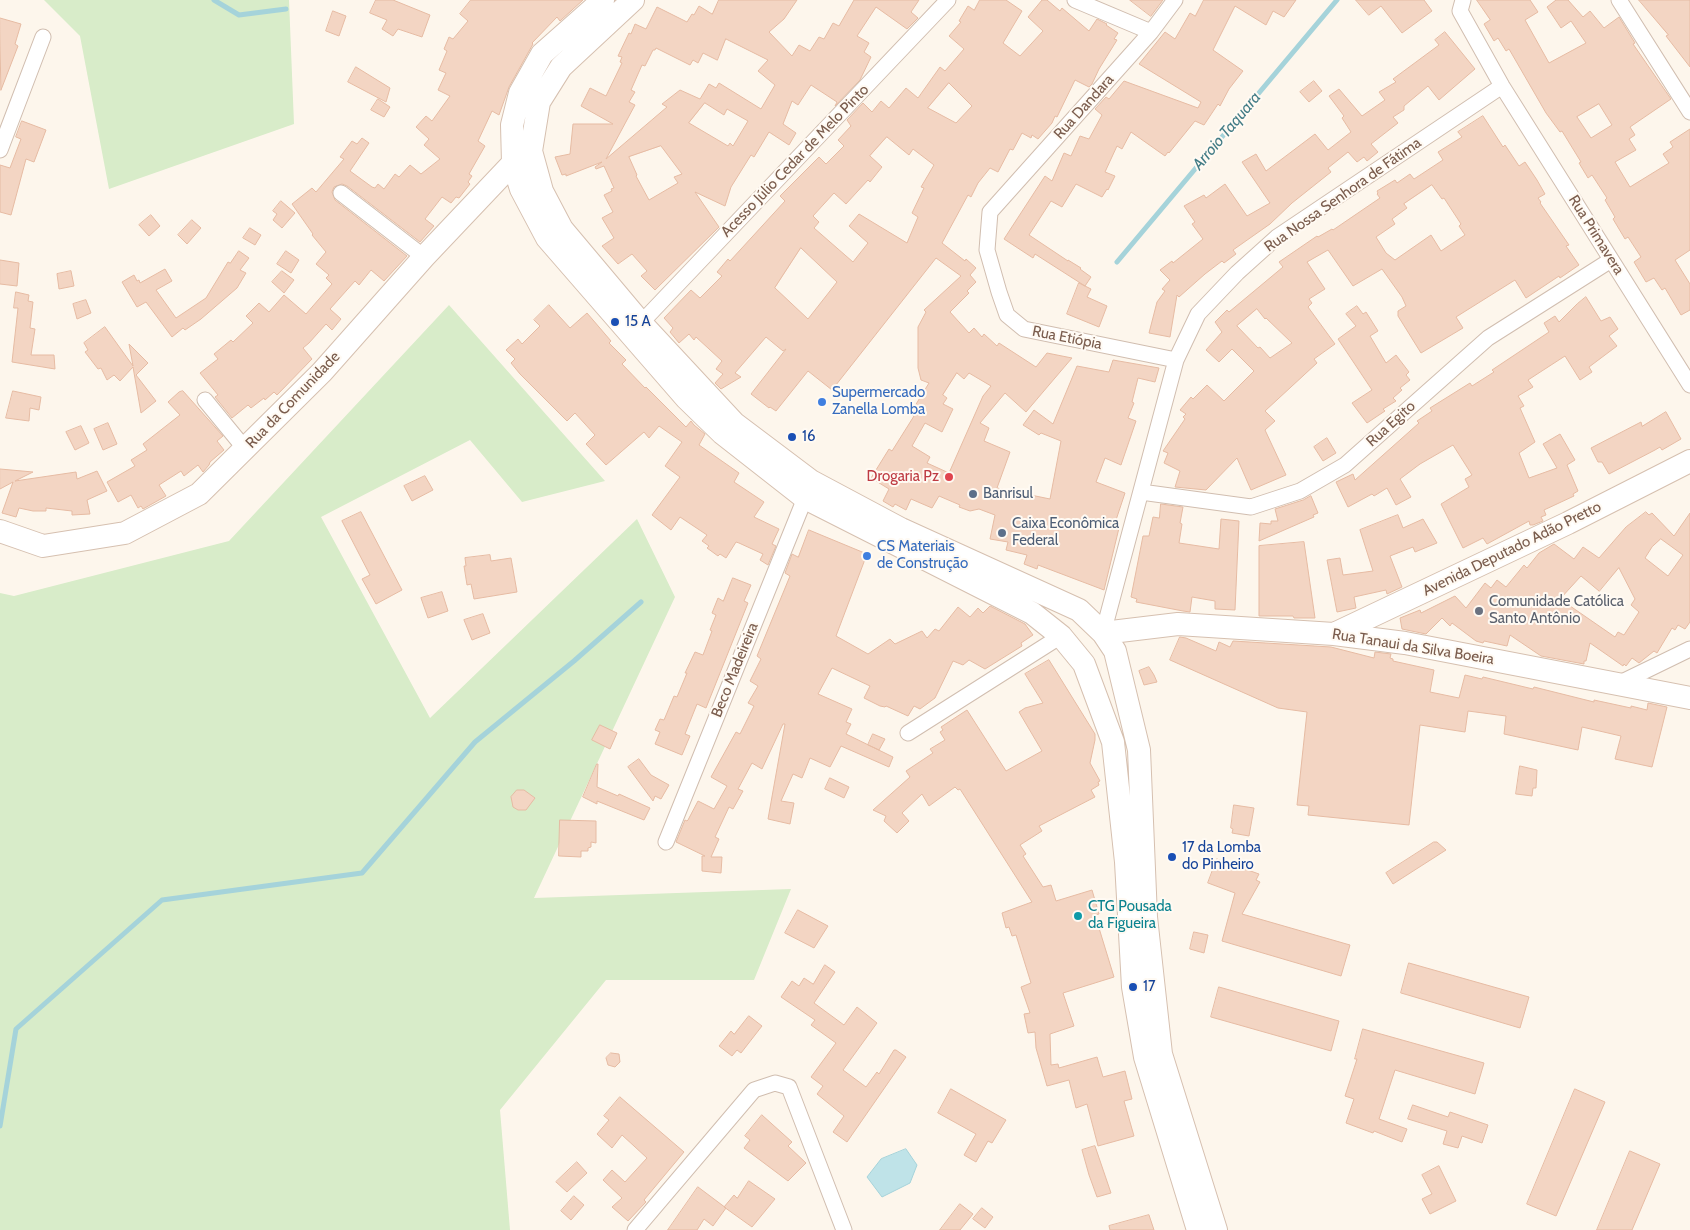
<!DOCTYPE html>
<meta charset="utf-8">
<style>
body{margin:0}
canvas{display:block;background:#fdf6ec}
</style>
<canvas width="1690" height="1230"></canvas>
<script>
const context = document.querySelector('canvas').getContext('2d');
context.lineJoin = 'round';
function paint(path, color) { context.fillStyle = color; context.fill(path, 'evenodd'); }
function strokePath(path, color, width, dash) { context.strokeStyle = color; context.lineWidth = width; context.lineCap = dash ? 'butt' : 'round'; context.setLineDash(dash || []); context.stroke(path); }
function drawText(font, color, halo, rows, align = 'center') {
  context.font = font + ' Cabin,sans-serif'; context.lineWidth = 4; context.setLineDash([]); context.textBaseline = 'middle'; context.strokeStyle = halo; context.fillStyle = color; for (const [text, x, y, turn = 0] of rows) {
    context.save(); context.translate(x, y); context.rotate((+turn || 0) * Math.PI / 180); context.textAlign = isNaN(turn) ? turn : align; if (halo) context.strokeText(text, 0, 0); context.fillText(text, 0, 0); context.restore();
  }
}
const green = new Path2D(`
 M44 0H289L294 124 109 189 80 36Z
 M449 305 605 481 522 502 470 440 321 517 430 718 637 519 675 597 534 898 791 889 754 980H606L500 1110 510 1230H0V593L14 596 229 541Z`);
const water = new Path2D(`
 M906 1149 917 1165 910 1183 882 1197 867 1177 881 1159Z`);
const stream = new Path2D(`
 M214 0 239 15 286 9
 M1117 262 1337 0
 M0 1126 16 1029 162 900 362 873 475 742 574 661 641 602`);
const building = new Path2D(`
 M376 0H393L430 15 422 37 398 29 393 36 382 29 387 20 370 13Z
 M471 0H583L560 21 557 17 532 43 533 44 509 87 499 115 492 111 478 141 485 146 469 174 472 176 468 182 470 184 459 198 456 197 451 203 442 197 425 219 434 226 420 242 347 186 342 184 334 187 332 192 335 200 407 256 384 281 371 270 359 285 355 281 330 309 341 319 332 330 326 324 309 343 303 348 312 359 277 395 274 392 265 400 264 398 251 408 248 405 232 418 215 397 218 395 200 373 218 359 214 354 231 340 233 342 253 323 246 316 259 303 269 312 284 295 306 314 332 284 326 278 329 275 316 264 326 252 312 235 313 234 292 204 312 188 316 192 344 159 340 157 352 141 357 144 362 138 369 143 350 171 372 187 375 188 378 184 384 189 395 174 399 177 410 165 421 174 440 159 424 145 429 139 416 127 426 116 432 121 450 96 438 90 446 73 439 70 447 51 444 49 449 37 453 39 468 21 460 14Z
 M719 0H797L784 19 769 32 792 56 799 45 810 51 819 37 824 39 833 23 839 26 854 0H919L911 12 918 18 907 29 876 7 857 36 869 43 864 52 871 57 860 80 835 106 837 102 811 85 798 105 792 101 783 124 796 133 789 145 769 132 754 157 751 155 731 187 725 206 695 192 719 227 655 290 641 276 647 271 632 254 618 264 602 246 614 238 602 218 613 212 604 195 612 191 611 189 614 188 604 166 596 169 595 167 602 162 566 176V174L562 175 555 157 570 154 573 124H613L581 106 590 88 606 96 622 63 620 62 622 57 618 56 629 33 631 34 635 24 646 29 657 7 687 22 692 14 694 15 699 6 712 14ZM726 39 768 60 758 71 775 85 761 109 719 83 716 88 709 84 700 99 680 90 662 104 667 107 606 159 635 105 629 102 635 92 631 90 642 65 645 66 653 50H655L656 48 690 65 693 60 698 63 703 53 717 60ZM705 103 724 115 727 109 748 121 733 146 730 143 728 146 689 123ZM661 146 682 174 674 177 678 183 649 200 636 176 637 175 629 157Z
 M980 0H1006L1022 11 1003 43 1020 56 1043 31 1028 17 1042 0H1047L1060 11 1062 8 1089 31 1097 19 1107 24 1106 25 1118 33 1114 39 1117 40 1099 69 1092 84 1089 87 1075 80 1057 117 1055 116 1052 123 1038 139 1032 135 1031 138 1022 133 1013 150 1010 149 998 172 990 168 978 183 971 197 968 195 942 243 965 261 966 259 976 268 970 275 976 282 967 291 969 293 950 312 969 333 974 328 982 337 984 334 997 346 999 343 1036 367 1047 353 1072 358 1026 412 1005 393 980 423 989 428 984 441 1010 452 997 488 1050 499 1061 441 1041 433 1039 435 1023 425 1034 410 1053 424 1077 366 1109 372 1113 360 1159 368 1155 382 1138 378 1132 402 1134 403 1128 418 1136 421 1121 465 1105 458 1096 482 1125 493 1114 526 1119 528 1104 590 1038 565 1037 569 1024 564 1027 555 1006 550 1008 542 990 539 995 515 979 509 970 511 959 507 960 505 939 496 932 508 911 499 906 510 895 504 893 507 883 501 889 489 871 478 889 449 892 451 914 416 910 414 929 383 921 380 918 368V327L926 312 924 310 961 276 936 258 832 390 808 371 776 411 770 407 769 408 751 394 786 349 783 351 766 337 735 373 741 377 721 389 715 383 723 374 716 369 722 361 696 337 694 340 689 334 679 343 670 332 673 328 664 318 691 290 700 298 722 276 717 272 728 259 730 261 785 201 780 196 819 157 826 164 844 146 838 140 851 126 847 120 863 103 872 112 881 101 889 108 906 88 918 98 940 67 945 71 964 49 949 36 961 22 959 21 968 6 974 10ZM949 83 972 106 956 123 928 108ZM887 137 909 155 913 149 934 165 921 187 924 188 912 213 918 217 907 243 859 214 849 226 868 243 853 262 814 228 819 222 813 216 834 193 846 204 868 180 870 182 882 167 870 156ZM801 248 837 282 808 319 775 288ZM957 373 964 379 969 373 991 386 983 396 949 473 927 463 930 457 912 446 925 423 942 432 953 409 943 404 947 398 943 395Z
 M1130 0H1163L1151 16Z
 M1204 0H1296L1284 17 1273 11 1266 25 1235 6 1213 50 1243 71 1229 89 1220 106 1218 104 1204 125 1195 121 1169 153 1168 152 1165 156 1131 132 1122 149 1117 146 1105 172 1115 176 1108 190 1107 189 1102 197 1076 184 1062 207 1051 201 1029 235 1068 261V260L1081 268 1080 269 1091 277 1085 286 1035 254 1033 258 1004 239 1045 176 1052 181 1064 153 1071 156 1080 136 1089 139 1102 115 1095 109 1106 97 1109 99 1124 81 1198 108 1201 102 1139 64 1165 32 1175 39 1190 13 1195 16Z
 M1356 0H1424L1432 11 1402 33 1381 6 1369 15Z
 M1477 0H1530L1538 12 1525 20 1549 63 1586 43 1571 21 1561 28 1547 7 1556 0H1568L1583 17 1590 11 1604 28 1619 17 1635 43 1633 44 1671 99 1630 127 1635 135 1629 139 1636 150 1615 162 1630 187 1669 163 1663 154 1673 147 1670 142 1690 129V250L1675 260 1690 284V310L1681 315 1665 288 1662 290 1654 278 1646 282 1634 262 1641 257 1628 237 1625 239 1613 219 1615 217 1605 200 1607 198 1592 175 1588 178 1579 163 1581 162 1562 131 1560 132 1546 113 1509 49 1506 51 1498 38 1494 41 1484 24 1490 20ZM1599 104 1612 125 1591 138 1577 117Z
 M1639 0H1690V67L1666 36 1668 35Z
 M333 11 346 16 339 36 326 31Z
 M0 18 21 24 15 44 18 46 1 90Z
 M1445 32 1475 69 1439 100 1428 86 1404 106V110L1393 117 1398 123 1371 144 1378 152 1367 161 1364 157 1357 162 1348 152 1328 168 1331 172 1292 203 1270 224 1233 250 1236 254 1224 263 1222 261 1205 274 1179 297 1177 295 1170 337 1149 333 1157 302 1165 291 1162 289 1170 280 1160 270 1172 261 1173 263 1203 239 1192 224 1195 222 1184 206 1204 195 1206 198 1225 184 1247 216 1270 203 1242 162 1256 154 1266 171 1315 134 1328 150 1351 132 1342 118 1344 116 1329 96 1339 89 1362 116 1385 100 1379 92 1396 82 1393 79 1439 45 1435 40Z
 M356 67 390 88 386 102 348 82Z
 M1314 81 1322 91 1309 102 1300 92Z
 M378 99 390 107 384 117 371 110Z
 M1483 116 1503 147 1505 145 1519 166 1525 162 1537 180 1545 194 1538 198 1541 202 1540 203 1569 245 1566 246 1579 265 1560 278 1559 276 1526 298 1515 280 1456 317 1463 328 1421 353 1398 316V311L1406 306 1402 297 1382 269 1353 286 1328 250 1307 262 1325 289 1309 299 1312 303 1308 307 1335 344 1314 359 1317 363 1265 411 1275 421 1265 430 1286 475 1251 490 1237 458 1206 490 1175 487 1180 471 1164 463 1168 453 1163 451 1185 419 1183 417 1186 414 1180 410 1191 397 1193 399 1207 385 1224 401 1254 371 1232 349 1219 362 1206 350 1222 332 1215 322 1227 310 1229 312 1283 267 1279 262 1317 236 1318 237 1332 229 1333 230 1380 198 1377 194 1378 193 1377 191 1395 180 1397 183 1410 174 1414 179 1443 160 1438 152 1462 137 1458 132ZM1432 185 1442 199 1444 198 1461 224 1459 226 1465 235 1441 251 1431 235 1395 260 1386 253 1376 237 1395 224 1392 219 1407 208 1404 204ZM1257 309 1265 319 1266 318 1292 343 1270 358 1260 347 1258 348 1237 326Z
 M22 121 46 130 34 162 26 159 11 215 0 212V165L10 168 21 139 16 137Z
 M281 201 295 213 282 228 273 220 277 214 273 211Z
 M151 215 160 226 149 236 139 225Z
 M192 220 201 228 187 244 178 235Z
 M250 228 261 235 255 245 243 238Z
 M239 251 249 258 240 270 246 273 237 288 201 319 185 330 183 328 172 337 146 302 137 307 122 282 134 275 137 281 139 280 140 283 165 269 172 281 156 290 176 318 206 298 228 262 230 263Z
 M286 251 299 260 291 273 277 264Z
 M0 260 19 263 17 286 0 284Z
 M71 271 74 286 59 289 57 274Z
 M282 271 294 280 284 293 272 282Z
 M1079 283 1091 289 1087 297 1107 306 1099 327 1067 314Z
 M16 292 29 295 28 301 33 302 30 328 35 329 31 355H54L55 369 12 362 18 308H14Z
 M1586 297 1601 321 1610 317 1618 329 1609 336 1617 346 1589 367 1592 372 1580 380 1565 356 1528 380 1533 387 1518 396 1524 406 1520 408 1535 442 1519 453 1529 478 1557 468 1543 444 1560 434 1575 460 1567 465 1578 491 1573 494 1574 496 1544 510 1546 515 1541 517 1543 521 1533 525H1530L1529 521 1487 544 1483 538 1463 548 1441 504 1469 487 1465 479 1472 475 1453 445 1420 464 1400 479 1411 497 1396 505 1387 488 1374 496 1372 494 1348 507 1336 482 1353 474 1355 480 1419 423 1417 421 1432 411 1430 408 1470 383 1472 386 1494 372 1492 370 1549 332 1544 323 1555 316 1559 322 1577 304Z
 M86 300 91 313 77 319 73 304Z
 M549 305 570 328 587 313 611 341 609 343 626 360 622 364 645 388 646 387 686 427 691 421 694 425 705 434 699 445 739 473 734 482 764 502 754 517 779 529 772 544 776 546 768 565 760 560 763 554 739 543 736 542 726 558 720 554 718 556 707 548 709 546 702 541 707 535 680 517 671 530 652 515 680 477 665 466 682 442 659 426 649 438 644 432 606 465 586 444 595 435 575 413 567 421 520 374 511 363 515 359 506 350 518 339 522 344 540 326 534 320Z
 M1357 306 1363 314 1366 312 1378 331 1370 336 1386 363 1396 355 1409 372 1406 375 1410 380 1400 388 1402 390 1393 398 1396 401 1383 409 1385 411 1367 423 1352 403 1372 390 1338 339 1356 326 1346 314Z
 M105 327 133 366 129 344 148 363 136 375 156 401 141 413 133 367 120 381 114 375 107 380 101 368 98 369 85 352 88 350 84 343Z
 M13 391 41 397 39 410 30 408 29 421 6 418Z
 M183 391 223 436 217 441 224 450 210 462 209 465 203 472 198 465 184 476 181 471 159 485 166 496 143 509 141 506 138 508 131 495 118 502 107 482 135 466 131 460 147 450 143 444 180 415 168 402 179 392Z
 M1666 412 1681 439 1662 450 1660 447 1655 450 1609 474 1602 462H1598L1591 448 1641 422 1642 426Z
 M108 423 117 444 103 450 94 429Z
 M81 426 89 443 75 450 66 432Z
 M1327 438 1336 453 1323 461 1314 447Z
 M0 469 33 472 15 481 76 472 77 479 97 471 107 491 87 500 90 514 72 515V511L46 508V511H33L19 508 16 517 2 513 13 482 0 489Z
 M425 476 433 490 412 501 404 486Z
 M1311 496 1318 513 1313 515 1314 517 1259 541 1260 523 1271 524V521H1278L1275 509 1303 500Z
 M1161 504 1183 507 1180 523 1182 524 1179 543 1219 549 1221 519 1239 521 1235 610 1215 609V601L1192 597 1190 612 1183 611 1136 602 1137 599 1131 597 1143 536H1149L1153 517 1159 518Z
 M361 512 402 590 376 604 362 579 370 575 342 521Z
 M1646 512 1649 515 1652 513 1674 536 1690 513V622L1685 629 1678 625 1675 630 1672 628 1657 653 1654 651 1639 663 1632 658 1626 666 1624 664 1623 666 1590 643 1586 661H1584V664L1541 656 1510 635 1507 646 1484 641 1483 643 1476 641 1452 623 1450 626 1442 618 1426 634 1402 629 1400 618 1420 610 1421 613 1455 596 1466 608 1485 583 1491 588 1497 580 1506 587 1524 565 1527 568 1539 553 1554 544 1574 559 1583 547 1599 558 1626 527ZM1661 539 1683 555 1668 576 1645 558 1652 547ZM1619 568 1635 599 1631 605 1639 612 1624 635 1618 632 1615 637 1560 599 1581 576 1599 591Z
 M1398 515 1403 528 1423 519 1437 543 1415 552 1413 547 1390 556 1402 587 1387 594 1386 590 1354 597 1356 608 1337 612 1327 560 1340 558 1343 575 1373 571 1360 530Z
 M809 530 867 554 836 636 868 654 890 639 895 644 922 631 927 638 935 629 939 631 958 607 970 617 978 608 983 613 990 606 1025 624 1033 635 1021 643 1022 646 985 669 969 660 963 665 953 661 935 698 920 709 914 706 908 716 886 706 885 707 880 706 864 698 870 686 832 668 818 694 852 709 846 722 851 724 846 734 893 757 889 767 841 746 830 767 810 758 802 778 793 774 781 801 794 803 790 824 768 819 785 724H783L762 769 752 763 738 789 743 791 733 809 729 807 715 837 719 839 711 857H722L721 873 702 871V856H705L676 842 685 820 687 821 688 820 698 801 714 809 727 786 711 777 736 732 740 734 754 706 748 703 758 686 750 681 761 659 757 656 790 576 785 573 792 554 798 557Z
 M1304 542 1315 618H1294L1293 616H1259V546Z
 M490 555 491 561 511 558 517 592 474 599 471 584 467 585 464 566H466L465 558Z
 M733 578 751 585 744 601 748 603 706 708 697 704 685 734 690 736 682 755 655 744 660 732 655 730 660 719 664 720 674 696 677 697 687 673H685L695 652 703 655 712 631 710 630 716 615 712 613 718 598 723 601Z
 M442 592 448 611 428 618 421 598Z
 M483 614 490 633 472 640 464 620Z
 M1180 637 1186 638 1216 651 1219 642 1230 647 1233 641 1331 647 1374 658 1375 652 1391 654 1390 658 1393 659V661L1434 670 1430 692 1459 698 1465 675 1482 679 1483 677 1533 689 1534 687 1594 702V700L1631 708V706L1647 710 1648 703 1667 707 1652 767 1615 759 1621 736 1582 727 1578 750 1504 734 1506 716 1468 711 1465 732 1420 725 1409 825 1308 815 1309 806 1297 805 1307 712 1278 708 1170 660Z
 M1049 660 1095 734V740L1090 763 1100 781 1098 782 1099 785 1091 790 1095 797 1039 826 1042 831 1020 845 1026 854 1023 856 1043 887 1051 885 1056 901 1092 890 1099 914 1095 915 1114 977 1063 993 1074 1026 1050 1034 1051 1065 1058 1064 1059 1068 1097 1057 1103 1077 1125 1071 1132 1099 1124 1101 1134 1136 1098 1146 1087 1104 1076 1108 1069 1080 1047 1086 1036 1048 1035 1032 1028 1033 1024 1014 1030 1013 1021 987 1031 983 1016 935 1012 936 1009 927 1006 928 1002 913 1032 902 960 789 958 790 955 787 929 806 922 794 902 813 909 821 897 833 884 821 886 816 873 810 910 777 906 771 933 753 930 749 945 740 940 732 943 730 941 727 967 710 1006 771 1042 751 1019 712 1025 708 1043 703 1025 674Z
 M1149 667 1154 675 1157 682 1144 685 1139 671Z
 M600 725 617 733 610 749 592 740Z
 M873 734 885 739 879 750 868 745Z
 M639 759 651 775 669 785 661 799 655 796 653 801 628 767Z
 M597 764H598L597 787 618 796 619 794 650 808 644 820 597 801V804L583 797Z
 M1520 766 1537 770 1536 788H1533L1532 796 1516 794Z
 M830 778 849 787 844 798 825 789Z
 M517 790H524L535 798 526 810H518L513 807 511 797Z
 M1234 805 1254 808 1249 836 1232 833 1233 829 1231 828Z
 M560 820 596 821V843L591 842V847L588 848V851H581V857L559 856Z
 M1434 842H1437L1446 850 1393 884 1386 873Z
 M1217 859 1259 874 1256 880 1260 882 1242 914 1350 945 1341 976 1222 941 1235 893 1208 883Z
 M798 910 828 926 814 948 785 933Z
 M1194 932 1208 935 1204 953 1190 949Z
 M1409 963 1529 997 1520 1028 1401 993Z
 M825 965 835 972 814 1003 844 1025 857 1007 877 1023 843 1070 866 1087 877 1072 879 1074 894 1050H896L906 1057 847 1142 833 1132 844 1116 817 1094 823 1086 811 1077 836 1043 811 1025 815 1020 781 997 792 981 799 986 804 978 813 984Z
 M1219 987 1339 1021 1331 1051 1211 1017Z
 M749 1016 762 1026 741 1053 737 1050 732 1056 719 1046 731 1031 734 1034Z
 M1363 1029 1484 1063 1475 1094 1395 1070 1379 1119 1407 1129 1402 1142 1374 1131 1373 1133 1346 1123 1354 1099 1345 1096 1357 1059H1355Z
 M611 1053 619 1054 620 1062 615 1067 608 1065 606 1058Z
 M951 1089 1006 1120 992 1143 988 1141 976 1162 964 1155 976 1134 938 1113Z
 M1575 1089 1605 1102 1556 1216 1527 1204Z
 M620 1097 684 1152 644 1200 646 1202 628 1221 612 1207 622 1198 603 1180 612 1170 625 1182 647 1158 622 1135 612 1148 597 1134 609 1120 604 1116Z
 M1413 1105 1448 1117 1450 1112 1488 1125 1482 1143 1462 1136 1458 1148 1443 1144 1447 1131 1408 1119Z
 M762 1115 792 1142 788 1146 806 1163 788 1181 744 1148 750 1140 745 1136Z
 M1095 1146 1111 1193 1097 1197 1089 1175 1082 1150Z
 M1630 1151 1660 1164 1632 1230H1597Z
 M577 1162 587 1173 567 1192 556 1182Z
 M1439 1166 1456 1201 1430 1214 1422 1199 1432 1194 1422 1175Z
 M749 1181 775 1199 752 1227 724 1207 734 1195 737 1198Z
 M698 1187 726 1208 713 1226 704 1219 697 1230H668Z
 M574 1196 584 1205 571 1220 561 1211Z
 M960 1204 973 1214 960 1230H940Z
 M982 1208 993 1217 985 1228 973 1219Z
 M1149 1215 1154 1230H1110L1109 1226Z`);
const street = new Path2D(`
 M1075 0 1151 32
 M1175 0 1151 32 990 212 987 250 999 292 1007 315 1024 329 1176 360
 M1463 0 1460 11 1502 86 1690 385
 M1619 0 1690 112
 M0 150 43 37
 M341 193 424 257
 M641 323 948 0
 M205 400 246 450
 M1141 492 1251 507 1300 491 1345 465 1488 338 1611 260
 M1103 633 1176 360 1198 314 1237 273 1277 237 1502 86
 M1618 684 1690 649
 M908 733 1061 636
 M666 842 805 498
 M635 1230 754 1090 775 1083 789 1087 844 1230`);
const secondary = new Path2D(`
 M603 0 542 54 520 93 512 125 513 163 521 189 547 238 686 398 722 433 805 498 1032 613 1061 636 1084 664 1113 742 1126 862 1133 987 1145 1057 1198 1230
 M633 0 561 67 539 102 531 151 542 191 562 229 641 323 734 423 811 481 901 529 1079 610 1103 633 1115 651 1139 750 1146 917 1161 1054 1216 1230
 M0 531 43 546 125 533 199 494 322 372 424 257 513 163 524 155
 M1103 633 1178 624 1334 634 1405 643 1690 698
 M1334 634 1568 523 1690 461`);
const markers = [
 [615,322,5,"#1a4fb4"],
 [822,402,5,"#3f7fe0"],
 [792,437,5,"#1a4fb4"],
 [949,477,5,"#e0444e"],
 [973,494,5,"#5c6f8a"],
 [1002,533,5,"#5c6f8a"],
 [867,556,5,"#3f7fe0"],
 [1479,611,5,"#6b7280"],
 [1172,857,5,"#1a4fb4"],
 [1078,916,5,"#0f9aa8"],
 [1133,987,5,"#1a4fb4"]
];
const streetNames = [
 ["Rua Dandara",1084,107,-48],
 ["Acesso Júlio Cedar de Melo Pinto",795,161,-46],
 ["Rua Nossa Senhora de Fátima",1343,195,-35],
 ["Rua Primavera",1596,235,58],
 ["Rua Etiópia",1067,338,11],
 ["Rua da Comunidade",293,400,-46],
 ["Rua Egito",1391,424,-42],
 ["Avenida Deputado Adão Pretto",1512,549,-26],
 ["Rua Tanaui da Silva Boeira",1413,647,9],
 ["Beco Madeireira",735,670,-68]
];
const transitNames = [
 ["15 A",625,322],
 ["16",802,437],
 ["17 da Lomba",1182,848],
 ["do Pinheiro",1182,865],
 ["17",1143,987]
];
const shopNames = [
 ["Supermercado",832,393],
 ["Zanella Lomba",832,410],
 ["CS Materiais",877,547],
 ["de Construção",877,564]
];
const healthNames = [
 ["Drogaria Pz",939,477]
];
const serviceNames = [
 ["Banrisul",983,494],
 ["Caixa Econômica",1012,524],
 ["Federal",1012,541]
];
const worshipNames = [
 ["Comunidade Católica",1489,602],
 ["Santo Antônio",1489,619]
];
const cultureNames = [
 ["CTG Pousada",1088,907],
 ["da Figueira",1088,924]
];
const waterNames = [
 ["Arroio Taquara",1227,131,-50]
];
paint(green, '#d8ecc9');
paint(water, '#bfe3e8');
strokePath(water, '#a5d3da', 1);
strokePath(stream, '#a5d3da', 5);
paint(building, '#f3d5c3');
strokePath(building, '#e6bba3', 1);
strokePath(street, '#d1beb0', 17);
strokePath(secondary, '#d6c0b0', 24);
strokePath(street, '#fff', 15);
strokePath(secondary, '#fff', 22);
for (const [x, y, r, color] of markers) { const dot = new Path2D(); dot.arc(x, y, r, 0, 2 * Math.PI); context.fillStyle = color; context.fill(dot); strokePath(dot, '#fffaf3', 2); }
drawText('15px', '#7a5c4d', '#fffaf3', streetNames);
drawText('15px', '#164399', '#fffaf3', transitNames, 'left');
drawText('15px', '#366cbe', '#fffaf3', shopNames, 'left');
drawText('15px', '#be3a42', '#fffaf3', healthNames, 'right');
drawText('15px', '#4e5e75', '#fffaf3', serviceNames, 'left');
drawText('15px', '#5b616d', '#fffaf3', worshipNames, 'left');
drawText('15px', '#0d838f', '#fffaf3', cultureNames, 'left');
drawText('italic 16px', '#437c86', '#fffaf3', waterNames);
</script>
